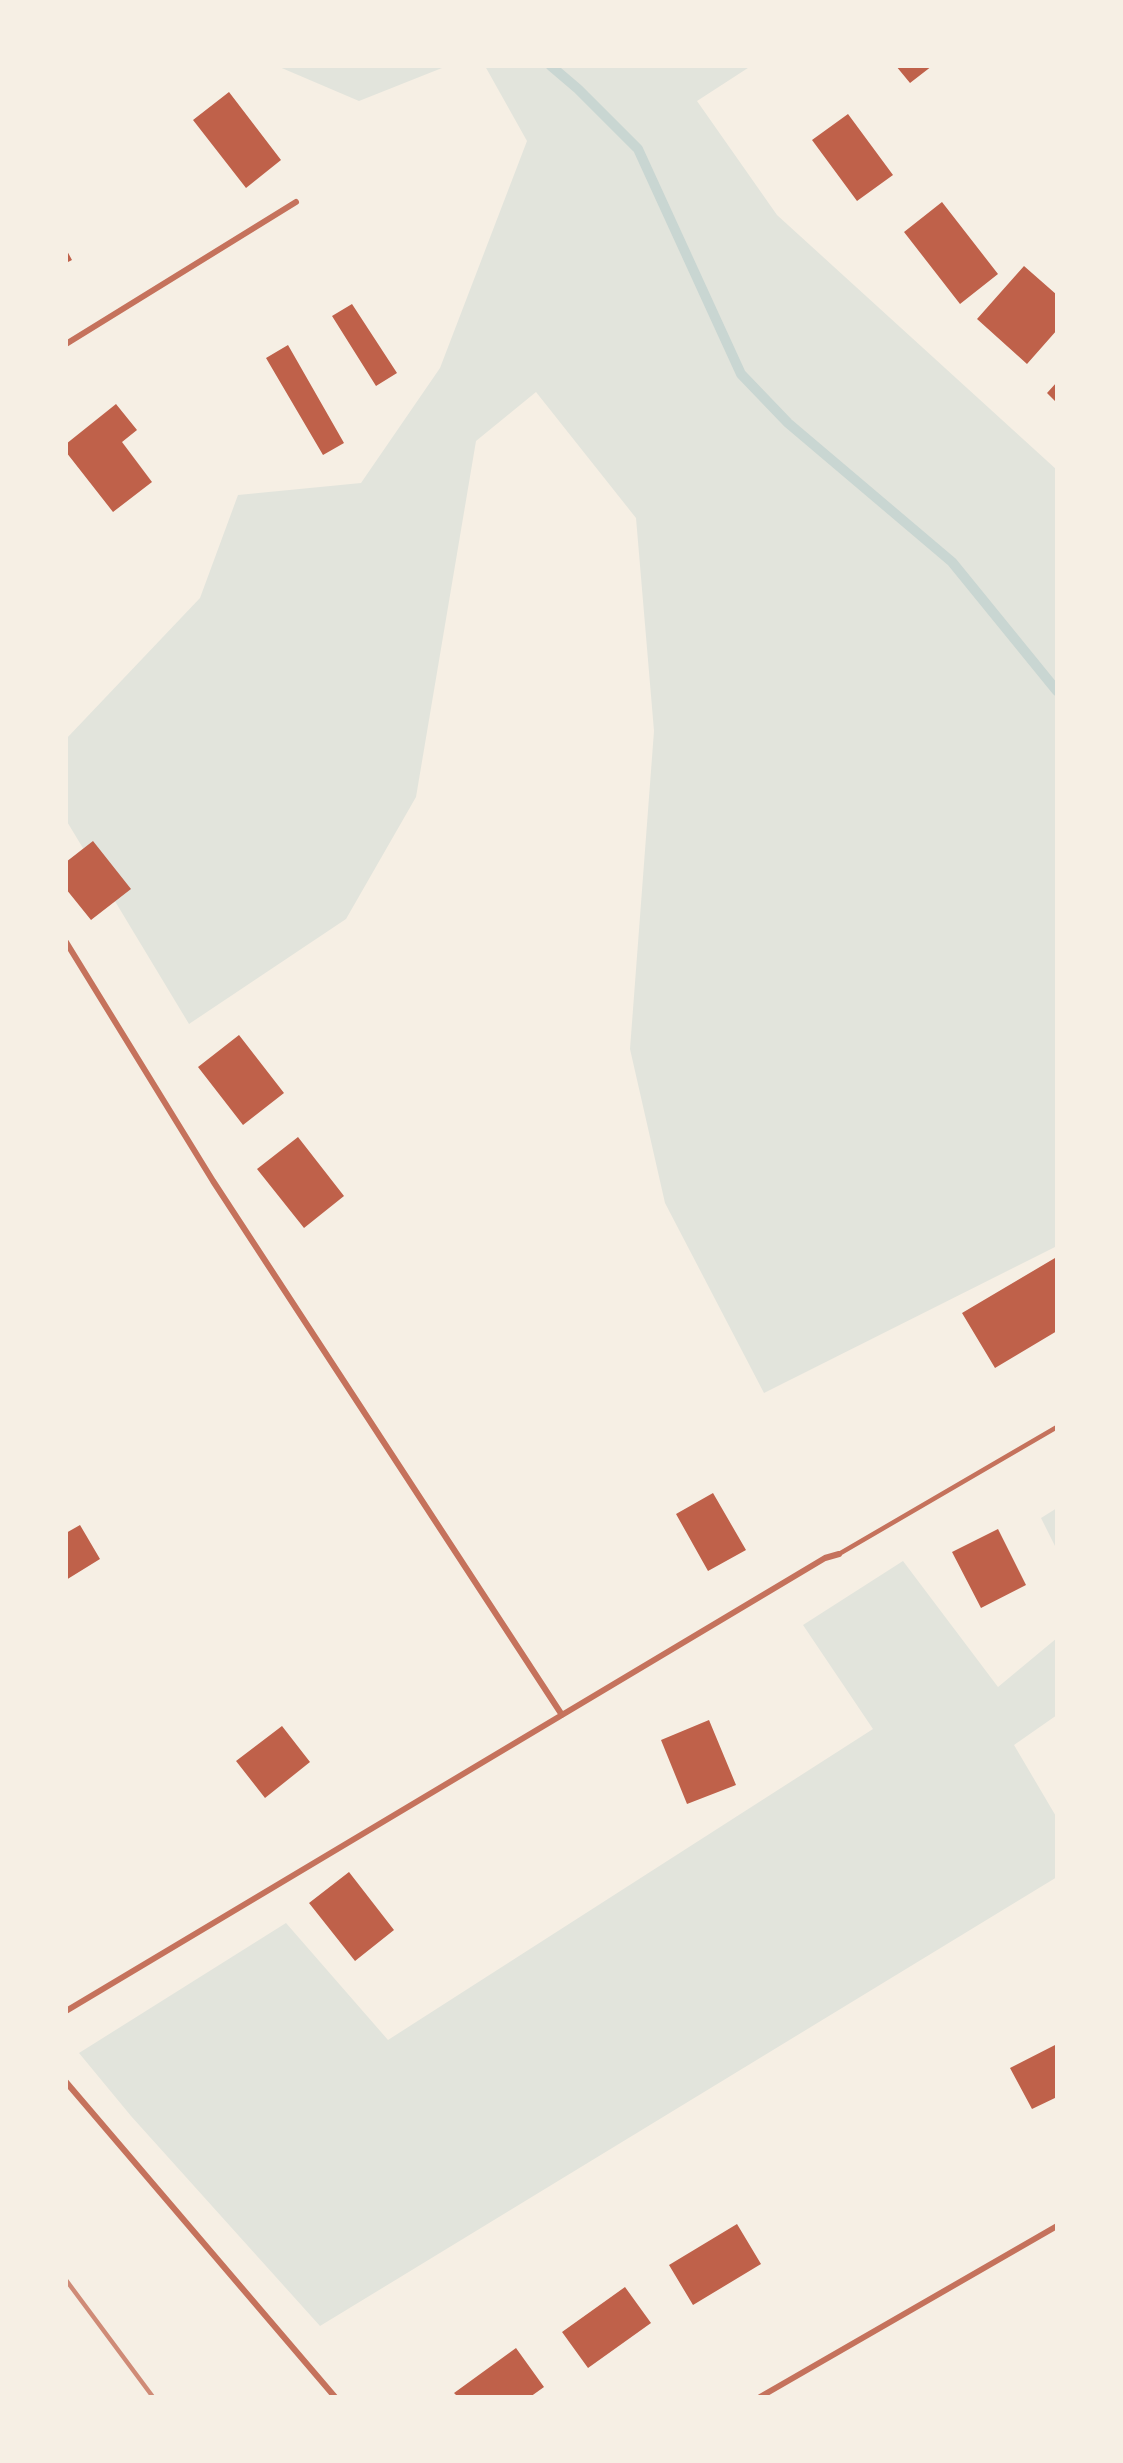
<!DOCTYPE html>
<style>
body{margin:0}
#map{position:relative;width:1123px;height:2463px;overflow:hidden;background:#f6efe4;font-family:"Zilla Slab",serif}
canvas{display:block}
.frame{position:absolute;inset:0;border:68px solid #f6efe4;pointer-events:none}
</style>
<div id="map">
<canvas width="1123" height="2463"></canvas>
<div class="frame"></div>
</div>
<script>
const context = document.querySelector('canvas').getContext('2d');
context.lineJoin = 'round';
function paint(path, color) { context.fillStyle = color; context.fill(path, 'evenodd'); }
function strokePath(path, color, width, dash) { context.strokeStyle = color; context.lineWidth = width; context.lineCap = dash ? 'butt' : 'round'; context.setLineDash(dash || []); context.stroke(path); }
const green = new Path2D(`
 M277 66H447L359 101Z
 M485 66H751L697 101 777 215 1057 470V1246L764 1393 665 1203 630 1049 654 731 636 518 536 392 476 441 416 797 346 919 189 1024 66 820V739L200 598 238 495 361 483 440 368 527 141Z
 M1057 1508V1550L1041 1518Z
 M903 1561 998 1687 1057 1638V1715L1014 1745 1057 1818V1877L320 2326 131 2116 79 2053 286 1923 388 2040 873 1729 803 1625Z`);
const stream = new Path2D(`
 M551 66 578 89 638 149 741 374 788 423 952 562 1057 691`);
const building = new Path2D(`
 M896 66H932L910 83Z
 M229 92 281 160 246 188 193 120Z
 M848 114 893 175 857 201 812 140Z
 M942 202 998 274 960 304 904 232Z
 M66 249 72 260 66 263Z
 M1024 266 1057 295V330L1027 364 977 319Z
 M352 304 397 373 376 386 332 316Z
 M288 345 344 443 323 455 266 358Z
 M1057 382V403L1047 393Z
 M116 404 137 430 122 442 152 482 113 512 66 452V444Z
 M93 841 131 889 91 920 66 889V862Z
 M239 1035 284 1093 243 1125 198 1067Z
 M298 1137 344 1196 304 1228 257 1169Z
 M1055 1258 1057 1262V1331L995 1368 962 1313Z
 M713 1493 746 1550 708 1571 676 1514Z
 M80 1525 100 1559 66 1580V1533Z
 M998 1529 1026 1585 981 1608 952 1552Z
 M709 1720 736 1785 687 1804 661 1740Z
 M282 1726 310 1762 265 1798 236 1761Z
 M349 1872 394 1930 355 1961 309 1903Z
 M1057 2044V2097L1032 2109 1010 2068Z
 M737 2224 761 2264 693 2305 669 2265Z
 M625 2287 651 2323 588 2368 562 2332Z
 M516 2348 544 2387 530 2397H458L454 2393Z`);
const service = new Path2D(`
 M839 1554 1057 1427`);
const minor = new Path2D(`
 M66 344 296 202
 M66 942 213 1181 562 1715
 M66 2011 825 1558 839 1554
 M66 2082 335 2397
 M760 2397 1057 2226`);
const rail = new Path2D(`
 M66 2280 153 2397`);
paint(green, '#e2e4dc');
strokePath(stream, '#c9d6d2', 10);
paint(building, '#bf614a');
strokePath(service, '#c5725c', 4.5);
strokePath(minor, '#c5725c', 6);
strokePath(rail, '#cf8b77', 4.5);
</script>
